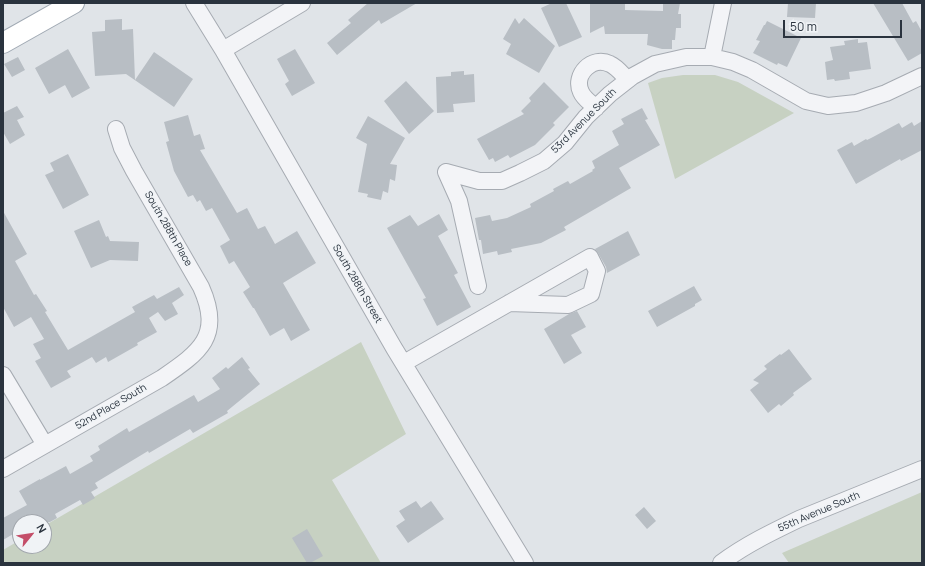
<!DOCTYPE html>
<style>
body{margin:0}
#map{position:relative;width:925px;height:566px;overflow:hidden;background:#e0e4e8;font-family:Manrope,sans-serif}
canvas{display:block}
.frame{position:absolute;inset:0;border:4px solid #2a333e;pointer-events:none}
.north{position:absolute;left:12px;top:514px;width:40px;height:40px;box-sizing:border-box;background:#f0f3f6;border:1px solid #a1a6ac;border-radius:50%;rotate:60deg;font-size:11px;font-weight:700;line-height:16px;text-align:center;color:#2a333e}
.north::after{content:'';display:block;margin:auto;width:14px;height:18px;background:#c44e69;clip-path:polygon(50% 0,100% 100%,50% 72%,0 100%)}
.scale{position:absolute;left:783px;top:20px;width:119px;height:18px;box-sizing:border-box;border:2px solid #2a333e;border-top:0;padding-left:5px;font-size:12px;line-height:14px;white-space:nowrap;color:#2a333e;-webkit-text-stroke:3px #f0f3f6;paint-order:stroke}
</style>
<div id="map">
<canvas width="925" height="566"></canvas>
<div class="frame"></div>
<div class="north">N</div>
<div class="scale">50 m</div>
</div>
<script>
const context = document.querySelector('canvas').getContext('2d');
context.lineJoin = 'round';
function paint(path, color) { context.fillStyle = color; context.fill(path, 'evenodd'); }
function strokePath(path, color, width, dash) { context.strokeStyle = color; context.lineWidth = width; context.lineCap = dash ? 'butt' : 'round'; context.setLineDash(dash || []); context.stroke(path); }
function drawText(font, color, halo, rows, align = 'center') {
  context.font = font + ' Manrope,sans-serif'; context.lineWidth = 3; context.setLineDash([]); context.textBaseline = 'middle'; context.strokeStyle = halo; context.fillStyle = color; for (const [text, x, y, turn = 0] of rows) {
    context.save(); context.translate(x, y); context.rotate((+turn || 0) * Math.PI / 180); context.textAlign = isNaN(turn) ? turn : align; if (halo) context.strokeText(text, 0, 0); context.fillText(text, 0, 0); context.restore();
  }
}
const green = new Path2D(`
 M683 75H715L738 82 794 113 675 179 648 83 662 78Z
 M361 342 406 434 332 480 381 563H3V550L20 540V546H44V526Z
 M922 492V563H789L782 553Z`);
const building = new Path2D(`
 M368 3H417L381 24 379 20 337 55 327 43 351 23 348 20Z
 M552 3H566L582 37 559 47 541 8Z
 M590 3H625V10L663 11V3H680L678 14H681V28H676L675 40H672V49H662L647 45 648 34H605L604 26 590 33Z
 M788 3H816L815 18 787 17Z
 M873 3H902L913 23 916 21 922 32V53L908 61Z
 M515 18 519 24 524 18 555 46 539 73 506 54 511 44 503 39Z
 M122 19V30L133 29 135 80 154 52 193 79 174 107 126 74 95 76 92 32 105 31V20Z
 M767 21 801 38 787 67 778 63 777 65 753 53 760 41 756 40 764 25H765Z
 M858 39V43L867 42 871 69 849 72 850 79 835 81 834 79 827 80 825 62 833 60 830 47 845 45 844 41Z
 M68 49 90 88 72 98 65 85 49 94 35 68Z
 M295 49 315 83 292 96 285 84 289 81 277 59Z
 M18 57 25 70 12 77 4 64Z
 M464 71V75L474 74 475 102 453 104 454 112 437 113 436 77 451 76V72Z
 M406 81 434 111 409 134 384 101Z
 M544 82 569 107 553 123 555 125 535 145 510 158 508 155 495 162 493 158 489 160 477 139 524 114 521 111 531 101 529 98Z
 M17 106 24 117 17 120 25 135 10 144 3 132V113Z
 M642 108 648 119 645 120 660 145 619 168 631 188 564 227 566 230 541 243 511 249 512 252 498 255 497 251 483 254 481 240H479L475 218 490 215 492 221 507 218 531 207 530 204 554 191 553 189 568 181 570 184 593 171 592 170 595 168 592 161 619 145 612 131 624 124 621 119Z
 M188 115 194 136 200 134 205 149 200 150 237 213 247 208 258 229 265 226 275 244 297 231 316 263 283 283 310 330 291 341 284 328 270 336 254 308H253L243 292 250 287 234 261 229 264 220 246 230 240 212 208 206 211 200 200 197 202 193 195 188 197 174 171 166 142 169 141 164 122Z
 M368 116 405 138 390 164 397 165 395 181 390 179 388 193 383 191 381 200 367 197 368 194 358 192 367 144 356 138Z
 M922 121V150L901 161 900 159 856 184 837 150 852 142 854 146 866 139 867 140 873 137 899 123 902 128 912 122 914 126Z
 M68 154 89 195 63 209 45 175 54 171 50 163Z
 M3 211 27 254 15 261 34 295 36 294 47 311 45 312 68 350 135 312 132 307 154 295 157 299 179 287 184 295 172 303 178 314 165 321 158 312 149 318 157 332 137 343 138 345 108 362 106 357 96 363 92 357 67 371 71 377 51 388 35 361 41 358 33 344 44 339 31 317 14 327 3 307Z
 M439 214 448 230 438 236 458 273 454 275 471 307 437 326 423 299 426 298 387 228 410 215 418 226Z
 M99 220 106 237 108 236 110 241 139 242 138 261 110 260 91 268 74 231Z
 M628 231 640 255 607 273 606 267 598 253 595 249Z
 M694 286 702 300 695 304V306L657 327 648 311Z
 M577 311 586 327 571 335 582 353 564 364 544 329 569 314Z
 M789 349 812 379 793 393 794 395 781 406 779 404 768 413 750 390 759 383 753 380 767 369 764 366 780 354 781 355Z
 M242 357 250 368 248 369 260 384 227 411 228 413 193 433 190 429 149 453 148 451 95 483 98 488 91 492 95 498 83 505 80 500 55 514 57 518 50 522H20V530L3 540V518L27 505 19 491 40 479V480L66 466 70 474 93 461 90 456 100 450 98 446 127 428 129 432 194 395 198 402 220 389 212 378 226 367 228 369Z
 M416 501 421 508 431 501 444 519 408 543 396 526 405 520 399 511Z
 M644 507 656 521 647 529 635 515Z
 M307 529 323 556 310 563H307L292 538Z`);
const minor = new Path2D(`
 M194 3 223 50 394 348 525 563
 M223 50 302 3
 M712 57 723 3
 M596 108C591 103 584 99 581 92 573 75 592 55 610 64 617 67 622 74 628 80
 M446 172 479 181H502L520 173 544 161 565 143 586 117 610 94 633 76 655 64 686 57H712L733 62 752 70 806 101 828 106 856 103 886 93 922 76
 M446 172 459 201 478 286
 M404 363 590 257 597 271 591 294 568 305 509 303
 M3 375 45 445
 M3 469 162 378C200 352 223 336 201 287L134 171 122 148 116 129
 M721 563C745 545 772 532 799 519L922 469`);
const major = new Path2D(`
 M3 43 74 3`);
const streetNames = [
 ["53rd Avenue South",584,121,-45],
 ["South 288th Place",168,229,60],
 ["South 288th Street",357,284,60],
 ["52nd Place South",111,407,-30],
 ["55th Avenue South",819,512,-23]
];
paint(green, '#c7d1c2');
paint(building, '#b8bec4');
strokePath(minor, '#a6abb2', 18);
strokePath(major, '#a0a9b3', 22);
strokePath(minor, '#f3f4f7', 16);
strokePath(major, '#fff', 20);
drawText('10px', '#2a333e', '#f0f3f6', streetNames);
</script>
